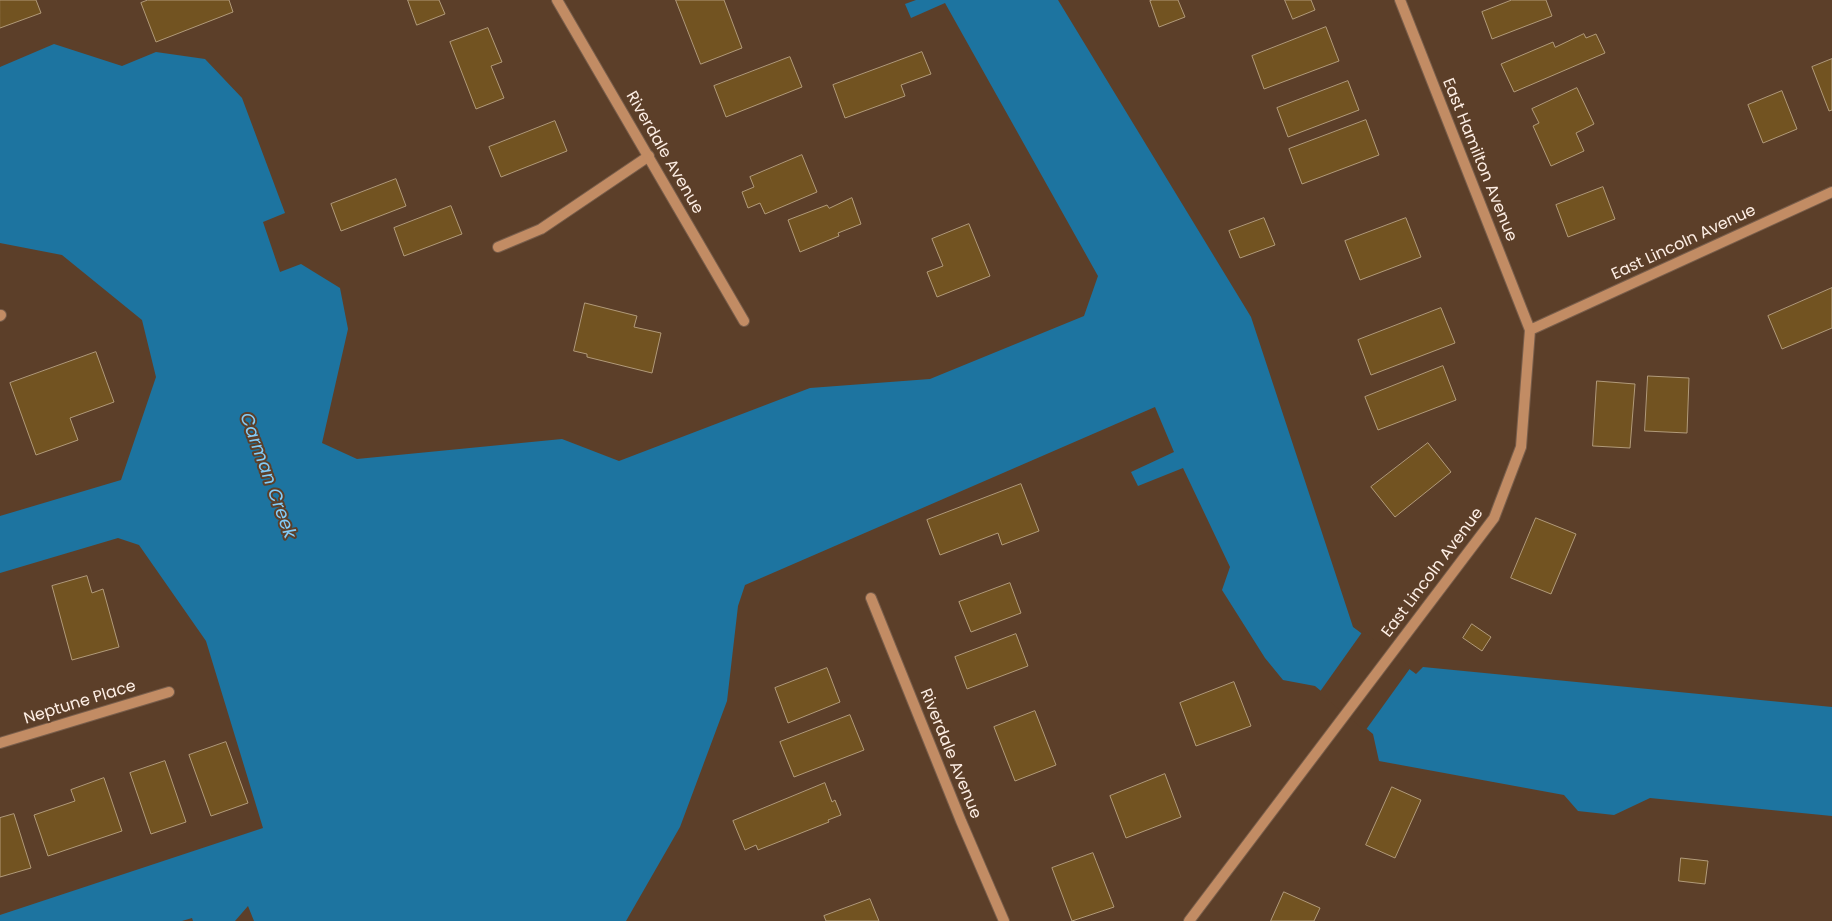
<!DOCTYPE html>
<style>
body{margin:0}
canvas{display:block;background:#5c3f29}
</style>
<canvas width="1832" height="921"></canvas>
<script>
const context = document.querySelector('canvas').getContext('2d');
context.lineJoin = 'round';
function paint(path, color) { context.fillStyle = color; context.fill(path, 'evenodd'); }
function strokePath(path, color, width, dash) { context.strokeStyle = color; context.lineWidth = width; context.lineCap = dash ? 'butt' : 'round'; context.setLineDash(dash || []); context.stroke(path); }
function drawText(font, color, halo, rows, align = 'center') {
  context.font = font + ' Poppins,sans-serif'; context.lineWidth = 4; context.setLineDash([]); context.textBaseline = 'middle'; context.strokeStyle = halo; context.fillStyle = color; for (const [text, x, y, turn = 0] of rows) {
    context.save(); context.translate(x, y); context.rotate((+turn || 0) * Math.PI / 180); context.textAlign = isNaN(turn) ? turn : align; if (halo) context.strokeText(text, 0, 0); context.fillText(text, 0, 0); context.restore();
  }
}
const water = new Path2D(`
 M916 0H1058L1251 317 1353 627 1416 674 1423 667 1832 707V816L1650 798 1614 815 1578 811 1564 795 1379 761 1373 734 1315 686 1283 680 1265 658 1222 590 1230 567 1183 468 1138 486 1131 472 1174 452 1155 407 745 585 738 606 727 701 680 827 626 921H254L248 906 235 921H193L192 918 182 921H0V915L263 828 206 641 139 545 118 538 0 573V516L121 480 156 377 142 320 62 255 0 243V67L54 44 122 66 156 52 205 59 242 98 285 213 263 222 280 272 301 264 340 288 348 329 322 443 357 459 562 439 619 461 810 388 930 379 1084 316 1098 276 945 3 911 18 905 4Z`);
const pier = new Path2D(`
 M1363 631 1411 667 1365 731 1319 693Z`);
const building = new Path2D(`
 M0 0H36L41 13 0 28Z
 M148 0H229L233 12 156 42 141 3Z
 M408 0H439L445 14 417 25Z
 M676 0H724L742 48 701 64Z
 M1153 0H1178L1185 17 1159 27 1150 1Z
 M1285 0H1311L1315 10 1293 19Z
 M1512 0H1546L1552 16 1492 39 1482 12Z
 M1326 27 1339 61 1264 89 1252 56Z
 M488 28 502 62 491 66 504 98 476 109 450 42Z
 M1584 34 1586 38 1596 34 1605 53 1514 92 1501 64 1553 42 1555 47Z
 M922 52 931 74 901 85 905 96 845 118 833 85Z
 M790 57 802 87 726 117 714 86Z
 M1832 59V110L1829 111 1812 67Z
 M1348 81 1359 110 1288 137 1277 108Z
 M1577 88 1594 124 1576 133 1584 151 1551 166 1533 126 1539 123 1532 109Z
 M1782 91 1797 129 1763 143 1748 105Z
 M1366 120 1379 155 1302 184 1289 149Z
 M555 121 567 151 501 177 489 147Z
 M802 155 817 192 765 214 760 203 748 208 742 192 754 187 750 177Z
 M396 179 406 206 341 231 331 204Z
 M1603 187 1615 219 1568 237 1556 205Z
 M852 198 861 224 838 233 839 236 800 252 788 220 827 205 829 208Z
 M451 206 462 234 404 256 394 228Z
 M1264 218 1275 245 1240 258 1229 231Z
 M1406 218 1421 257 1360 280 1345 241Z
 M969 224 990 276 937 297 927 272 943 266 932 239Z
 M1832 288V328L1782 349 1768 316Z
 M585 303 637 316 634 327 661 333 652 373 587 357V354L574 351Z
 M1441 308 1455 343 1371 375 1358 340Z
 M96 352 114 402 70 418 78 440 36 455 10 383Z
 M1443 366 1456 400 1378 430 1365 397Z
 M1648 376 1689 378 1687 433 1645 431Z
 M1597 381 1635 384 1630 448 1593 446Z
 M1428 443 1451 472 1395 517 1371 487Z
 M1021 484 1039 531 1002 545 998 533 940 555 927 520Z
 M1536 518 1576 534 1551 594 1511 578Z
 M87 576 92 593 103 589 119 647 72 660 52 586Z
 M1010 583 1021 613 971 632 959 602Z
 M1472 624 1491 637 1482 651 1463 638Z
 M1016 634 1028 666 967 689 955 657Z
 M827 668 840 702 788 723 775 688Z
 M1234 682 1251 726 1196 746 1180 703Z
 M1035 711 1056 765 1015 781 994 727Z
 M850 715 864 750 794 777 780 742Z
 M226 742 248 803 211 816 189 755Z
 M165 761 186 822 151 834 130 773Z
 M1165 774 1181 817 1126 838 1110 796Z
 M104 778 122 831 48 856 34 815 75 801 71 790Z
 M825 783 832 802 835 800 841 815 828 820 829 822 758 850 756 845 745 850 733 821Z
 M1392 787 1421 800 1395 858 1366 845Z
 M14 814 31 868 0 877V818Z
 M1093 853 1114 907 1072 921 1052 868Z
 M1681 858 1708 861 1705 884 1679 881Z
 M1284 892 1320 908 1314 921H1271Z
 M870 899 879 921H826L824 916Z`);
const lane = new Path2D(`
 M498 247 541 229 649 156`);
const street = new Path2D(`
 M557 0 744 321
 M1400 0 1530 330
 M0 316 1 315
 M871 598 961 821 1004 921
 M0 743 169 692
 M1189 921 1494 518 1521 447 1530 330 1832 192`);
const streetNames = [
 ["Riverdale Avenue",664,153,60],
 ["East Hamilton Avenue",1479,160,68],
 ["East Lincoln Avenue",1684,243,-25],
 ["East Lincoln Avenue",1433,573,-53],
 ["Neptune Place",80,703,-17],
 ["Riverdale Avenue",950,754,68]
];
const waterNames = [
 ["Carman Creek",267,476,70]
];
paint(water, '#1d74a0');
paint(pier, '#5c3f29');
paint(building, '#725321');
strokePath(building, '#b19a79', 1);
strokePath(lane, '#795e4b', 12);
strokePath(street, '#795e4b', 12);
strokePath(lane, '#c28c64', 10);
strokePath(street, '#c28c64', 10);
drawText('16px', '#fdeee4', '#5c3f29', streetNames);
drawText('italic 18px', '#83ccf8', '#5c3f29', waterNames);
</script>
